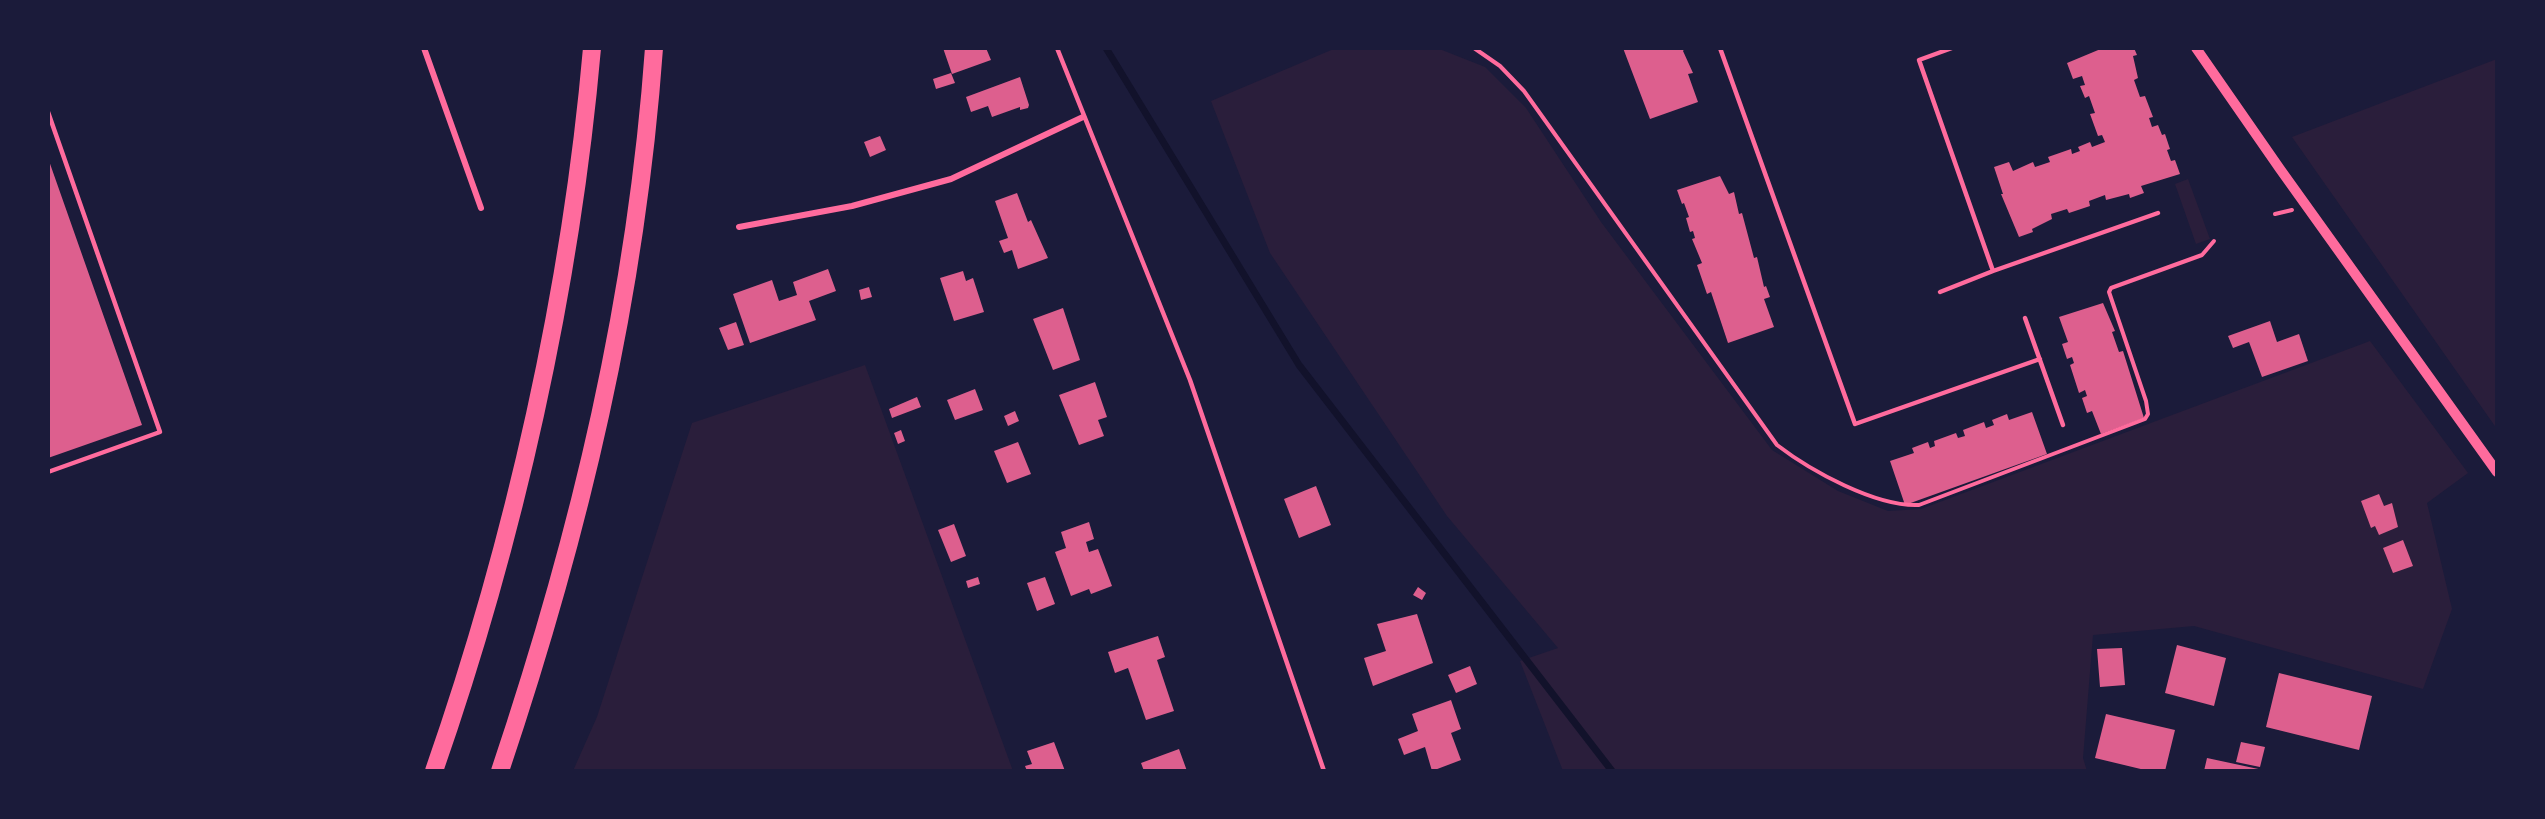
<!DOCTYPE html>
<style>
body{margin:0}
#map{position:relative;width:2545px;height:819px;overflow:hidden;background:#1b1b3a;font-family:"Sofia Sans Condensed",sans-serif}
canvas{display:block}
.frame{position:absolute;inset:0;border:50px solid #1b1b3a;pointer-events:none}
</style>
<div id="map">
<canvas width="2545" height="819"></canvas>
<div class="frame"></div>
</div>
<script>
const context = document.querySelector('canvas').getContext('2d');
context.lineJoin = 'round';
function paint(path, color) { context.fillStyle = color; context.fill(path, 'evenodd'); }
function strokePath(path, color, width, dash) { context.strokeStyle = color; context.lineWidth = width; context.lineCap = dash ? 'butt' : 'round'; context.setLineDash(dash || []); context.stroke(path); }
const green = new Path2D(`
 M1336 48H1437L1485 67 1526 108 1601 222 1772 450 1838 491 1888 511 1921 509 2370 341 2468 473 2427 503 2452 609 2423 689 2194 626 2093 635 2083 758 2087 771H1563L1520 661 1558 648 1447 516 1270 253 1211 101Z
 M2497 59V429L2292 137Z
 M2188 179 2210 239 2196 244 2175 184Z
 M865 365 1013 771H573L597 717 692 423Z`);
const stream = new Path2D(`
 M1106 48 1299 365 1612 771`);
const building = new Path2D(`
 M943 48H986L991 60 952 74Z
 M1623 48H1685L1683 51 1693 73 1688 74 1698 102 1650 119Z
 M2103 48H2134L2137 55 2133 56 2138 78 2134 80 2140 97 2145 96 2153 117 2149 118 2152 127 2158 125 2162 135 2165 134 2170 149 2167 150 2171 161 2175 160 2180 174 2141 186 2144 193 2130 198 2129 194 2106 200 2105 195 2089 201 2090 206 2069 213 2067 209 2051 214 2052 219 2032 229 2033 232 2019 237 2001 194H2003L1994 167 2009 162 2013 171 2033 162 2035 167 2050 162 2048 157 2071 149 2072 154 2080 151 2078 147 2090 142 2092 147 2105 142 2102 135 2098 136 2090 114 2095 113 2089 96 2085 98 2080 86 2085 85 2082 76 2073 79 2067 63Z
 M951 73 955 83 936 89 933 79Z
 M1020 77 1029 105 1028 108 1020 110V107L992 117 988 106 971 112 966 97Z
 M880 136 886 150 870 157 864 142Z
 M48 158 142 425 48 458Z
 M1720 176 1729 194 1734 192 1739 214 1742 213 1754 258 1757 257 1764 287 1766 286 1770 297 1764 299 1774 327 1728 343 1711 292 1707 294 1697 265 1702 263 1692 239 1695 238 1693 231 1690 232 1686 218 1689 217 1684 203 1682 204 1677 190Z
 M1017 193 1028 222 1031 220 1048 258 1018 269 1012 250 1004 253 999 241 1008 238 995 201Z
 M828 269 836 291 809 301 816 320 750 343 733 294 772 280 779 301 797 295 793 282Z
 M963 271 966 281 973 278 984 312 954 321 940 278Z
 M869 287 872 297 861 300 859 290Z
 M2103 303 2115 331 2112 332 2119 352 2123 351 2144 418 2101 434 2092 411 2087 413 2082 398 2087 396 2085 390 2079 393 2070 365 2074 363 2072 357 2067 359 2062 344 2068 342 2059 317Z
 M1063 308 1080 360 1053 370 1033 319Z
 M2270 321 2277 342 2299 334 2308 361 2262 377 2249 342 2233 348 2228 336Z
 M736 322 744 345 728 350 719 328Z
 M1095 382 1107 417 1098 420 1104 436 1079 445 1059 395Z
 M975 389 983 410 955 420 947 400Z
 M917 397 921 407 892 418 889 409Z
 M1015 411 1019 421 1008 426 1004 416Z
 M2032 412 2047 454 1905 505 1890 461 1914 453 1912 448 1928 442 1930 448 1935 446 1934 441 1956 433 1958 438 1965 436 1963 430 1984 422 1986 428 1994 425 1992 420 2007 414 2009 420Z
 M901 430 905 441 898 444 894 433Z
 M1018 442 1031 474 1007 483 994 451Z
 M1316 486 1331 525 1299 538 1284 499Z
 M2379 494 2384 506 2392 503 2398 527 2379 535 2375 526 2371 528 2361 501Z
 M1089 522 1094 539 1086 542 1089 552 1098 549 1112 586 1091 594 1089 589 1071 596 1055 552 1066 548 1061 532Z
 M954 524 966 556 951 562 938 530Z
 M2403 540 2413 566 2393 573 2383 548Z
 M978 577 980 584 968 588 966 581Z
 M1045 577 1055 604 1037 611 1027 583Z
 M1418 587 1426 593 1422 600 1413 595Z
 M1417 614 1433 663 1373 686 1364 658 1386 651 1377 624Z
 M1158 636 1165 657 1157 660 1174 711 1146 720 1128 668 1115 673 1108 652Z
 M2177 645 2226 658 2214 706 2165 693Z
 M2122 648 2125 685 2100 687 2097 649Z
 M1470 666 1477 684 1456 693 1448 675Z
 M2279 673 2372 696 2359 750 2266 727Z
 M1451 700 1461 729 1451 733 1461 760 1432 771 1425 747 1404 755 1398 739 1418 731 1412 714Z
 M2106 714 2175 730 2165 771H2149L2095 758Z
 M1054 742 1065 771H1027L1025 766 1032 764 1027 751Z
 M2241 742 2265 747 2260 767 2236 762Z
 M1179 749 1187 771H1144L1141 763Z
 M2207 758 2263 770V771H2204Z`);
const path = new Path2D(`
 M1474 48 1500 66 1524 91 1777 445C1811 471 1876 507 1919 505L2145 419 2148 414 2146 401 2109 292 2111 288 2202 255 2214 241
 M2275 214 2292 210`);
const service = new Path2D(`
 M1057 48 1190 380 1324 771
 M1720 48 1855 424 2040 359
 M1952 48 1919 60 1993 271 2158 213
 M48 112 160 432 48 472
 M1940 292 1993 271
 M2025 318 2063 425`);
const minor = new Path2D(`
 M424 48 481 208
 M739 227 852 206 951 179 1083 117`);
const tertiary = new Path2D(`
 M2196 48 2280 169 2497 472`);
const motorway = new Path2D(`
 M434 771C514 542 571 289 592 48
 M500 771C580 533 636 299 654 48`);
paint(green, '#2a1e3b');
strokePath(stream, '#12122b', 7);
paint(building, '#dd5f8e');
strokePath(path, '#ff6b9d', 4);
strokePath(service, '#ff6b9d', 4.5);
strokePath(minor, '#ff6b9d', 6);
strokePath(tertiary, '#ff6b9d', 10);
strokePath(motorway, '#ff6b9d', 18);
</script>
